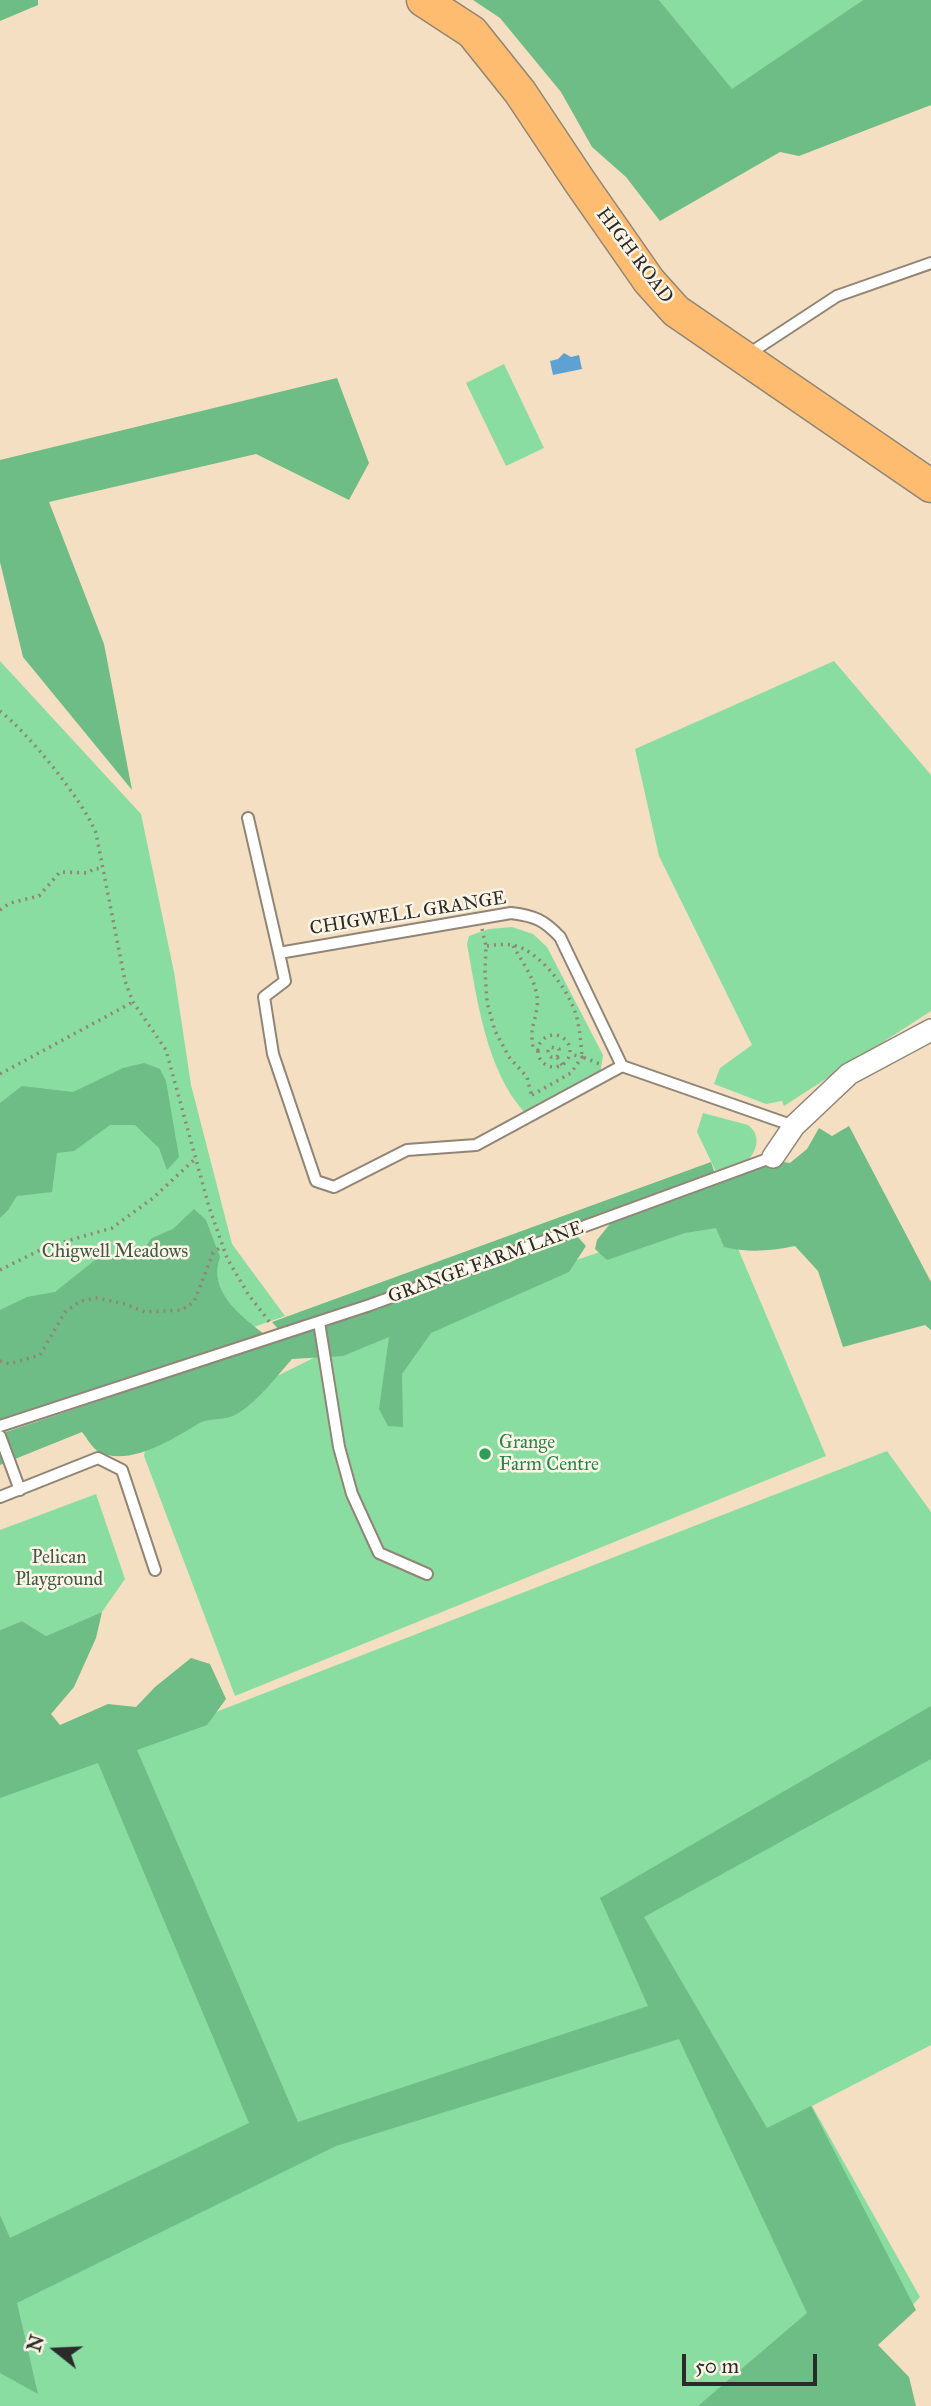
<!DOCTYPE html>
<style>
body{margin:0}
#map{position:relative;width:931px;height:2406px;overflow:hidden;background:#f4dfc2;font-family:"IM FELL Great Primer",serif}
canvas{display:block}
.north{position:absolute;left:21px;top:2315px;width:70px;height:70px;-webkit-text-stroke:5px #fcf5e5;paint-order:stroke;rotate:288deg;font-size:19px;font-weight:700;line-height:28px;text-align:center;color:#2b2b2b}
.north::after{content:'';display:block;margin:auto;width:24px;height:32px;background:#2b2b2b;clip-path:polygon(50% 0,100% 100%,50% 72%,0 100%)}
.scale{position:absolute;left:682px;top:2354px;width:135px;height:32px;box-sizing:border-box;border:4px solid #2b2b2b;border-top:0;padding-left:9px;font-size:21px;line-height:24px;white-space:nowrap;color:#2b2b2b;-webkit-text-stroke:5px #fcf5e5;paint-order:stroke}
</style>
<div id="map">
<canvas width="931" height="2406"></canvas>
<div class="north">N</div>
<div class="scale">50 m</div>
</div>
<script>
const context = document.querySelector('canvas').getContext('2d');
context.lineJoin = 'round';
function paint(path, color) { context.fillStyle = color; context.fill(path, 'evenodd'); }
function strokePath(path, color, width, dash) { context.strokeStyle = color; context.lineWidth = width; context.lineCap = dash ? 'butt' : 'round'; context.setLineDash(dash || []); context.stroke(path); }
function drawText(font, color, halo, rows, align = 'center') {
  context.font = font + ' "IM FELL Great Primer",serif'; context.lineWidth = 5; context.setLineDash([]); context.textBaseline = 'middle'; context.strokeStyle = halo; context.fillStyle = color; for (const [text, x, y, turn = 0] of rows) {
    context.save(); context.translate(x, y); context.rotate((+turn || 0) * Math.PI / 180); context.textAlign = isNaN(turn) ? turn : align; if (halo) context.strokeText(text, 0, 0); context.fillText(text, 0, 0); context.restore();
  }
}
const green = new Path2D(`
 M659 0H863L732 90Z
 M504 364 544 448 506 466 466 383Z
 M0 661 141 814 174 972 191 1085 232 1244 285 1316 0 1417Z
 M834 661 931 775V1011L784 1106 782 1101 766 1104 714 1084 720 1068 752 1045 659 856 635 749Z
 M512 927 533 934 547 947 603 1055 601 1069 596 1074 525 1113C486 1070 477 999 467 944L469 936 489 929Z
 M703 1113 748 1125C763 1136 756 1154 744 1164 737 1170 726 1172 718 1176L697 1132Z
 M722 1211 826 1456 235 1696 144 1456 145 1451 142 1443 374 1328Z
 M887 1451 931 1512V2045L812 2106 920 2297 877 2345 701 2406H0V1796Z
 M96 1494 125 1579 102 1612 46 1636 22 1621 0 1630V1530Z`);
const forest = new Path2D(`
 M0 0H38V5L0 21Z
 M473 0H659L732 89 863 0H931V105L799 156 780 152 660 221 626 177 592 147 561 92 500 18Z
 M337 378 369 463 349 500 256 454 49 502 104 644 132 790 23 657 0 562V460Z
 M144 1063 160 1069 166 1081 179 1157 167 1170 159 1148 135 1125H110L74 1151 57 1153 52 1192 17 1196 8 1210 0 1218V1103L22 1086 73 1092 123 1068Z
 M849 1126 931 1282V1330L925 1325 843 1347 818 1271 795 1246C770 1251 749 1253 724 1247L716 1228 685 1233 607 1260 595 1249 597 1240 613 1220 777 1161 790 1163 807 1149 819 1128 832 1136Z
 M711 1162 716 1177 280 1331 272 1322Z
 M194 1209 206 1220 220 1257C207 1291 241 1316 264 1334L0 1422V1310L27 1297 55 1292 100 1256H123L142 1251 152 1238 173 1229Z
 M576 1235 586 1246 569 1272 431 1333 402 1374 403 1427 388 1426 379 1409 389 1337 343 1356 292 1359C277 1376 251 1410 230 1417 220 1420 208 1418 198 1424 173 1439 129 1467 99 1452 92 1448 87 1438 82 1432L0 1465V1434L423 1292Z
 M102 1612 96 1638 74 1687 51 1714 60 1725 108 1704 136 1707 155 1687 191 1658 210 1664 226 1699 207 1725 137 1750 298 2122 648 2006 600 1898 931 1706V1759L644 1917 767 2128 811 2106 916 2310 878 2345 909 2377 916 2406H698L807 2313 679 2039 336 2146 17 2303 38 2394 0 2373V2215L10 2238 249 2123 98 1763 0 1798V1630L22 1621 46 1636Z`);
const water = new Path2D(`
 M564 353 571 357 579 355 582 369 553 375 550 361 558 359Z`);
const path = new Path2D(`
 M0 711C29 734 82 799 96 833L125 981 133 1002 166 1050 209 1207 227 1258 248 1294 271 1324
 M0 910 10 903 39 896 60 872 88 873 93 869 103 868
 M482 929 486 946 485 972 487 1002 495 1031 509 1057 527 1077 532 1098
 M487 946C499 944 513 943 524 949 548 962 570 993 577 1018 580 1031 581 1044 582 1057L600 1064
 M513 946C524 965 540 985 537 1008 534 1027 530 1027 533 1047L538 1050
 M538 1051a16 16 0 1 1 32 0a16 16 0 1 1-32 0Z
 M557 1057 559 1054V1049L551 1047 548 1051 551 1057H557L562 1065
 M0 1074 133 1002
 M532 1095 571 1073 582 1057 570 1054
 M0 1270 46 1247 112 1228 153 1198 195 1159
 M0 1361 9 1364 40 1355 65 1312 80 1301 97 1298 125 1304 145 1312 182 1310 194 1302 213 1253 222 1246`);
const lane = new Path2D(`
 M747 355 837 296 931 263
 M248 818 279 953
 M622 1066 476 1145 407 1150 334 1187 316 1181 273 1054 264 997 285 981 279 953 511 913C535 916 544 920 560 937L622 1066 794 1126
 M319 1322 339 1447 352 1494 379 1553 427 1574
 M0 1426 370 1305 773 1157
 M0 1436 20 1490
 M0 1497 98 1458 122 1470 155 1570`);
const street = new Path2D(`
 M773 1157 794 1126 849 1074 931 1030`);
const primary = new Path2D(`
 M423 0 472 32 520 92 580 182 649 281 676 311 931 486`);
const markers = [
 [485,1454,7,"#2e9e5b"]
];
const streetNames = [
 ["HIGH ROAD",634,256,53],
 ["CHIGWELL GRANGE",408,914,-9],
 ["GRANGE FARM LANE",486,1263,-20]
];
const parkNames = [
 ["Chigwell Meadows",115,1252],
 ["Pelican",59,1558],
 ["Playground",59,1580]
];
const leisureNames = [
 ["Grange",499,1443],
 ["Farm Centre",499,1465]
];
paint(green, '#89dda0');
paint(forest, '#6ebc86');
paint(water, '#5ea2d3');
strokePath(lane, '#908576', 14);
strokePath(street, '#908576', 24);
strokePath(primary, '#908576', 35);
strokePath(path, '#908576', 3.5, [2, 5]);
strokePath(lane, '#fff', 10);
strokePath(street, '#fff', 21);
strokePath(primary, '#fdbc70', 32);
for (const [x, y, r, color] of markers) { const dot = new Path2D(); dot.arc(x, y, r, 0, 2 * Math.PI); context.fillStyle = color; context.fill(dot); strokePath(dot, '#fcf5e5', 2.5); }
drawText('19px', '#2b2b2b', '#fcf5e5', streetNames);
drawText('19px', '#425848', '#fcf5e5', parkNames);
drawText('19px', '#27864d', '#fcf5e5', leisureNames, 'left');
</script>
